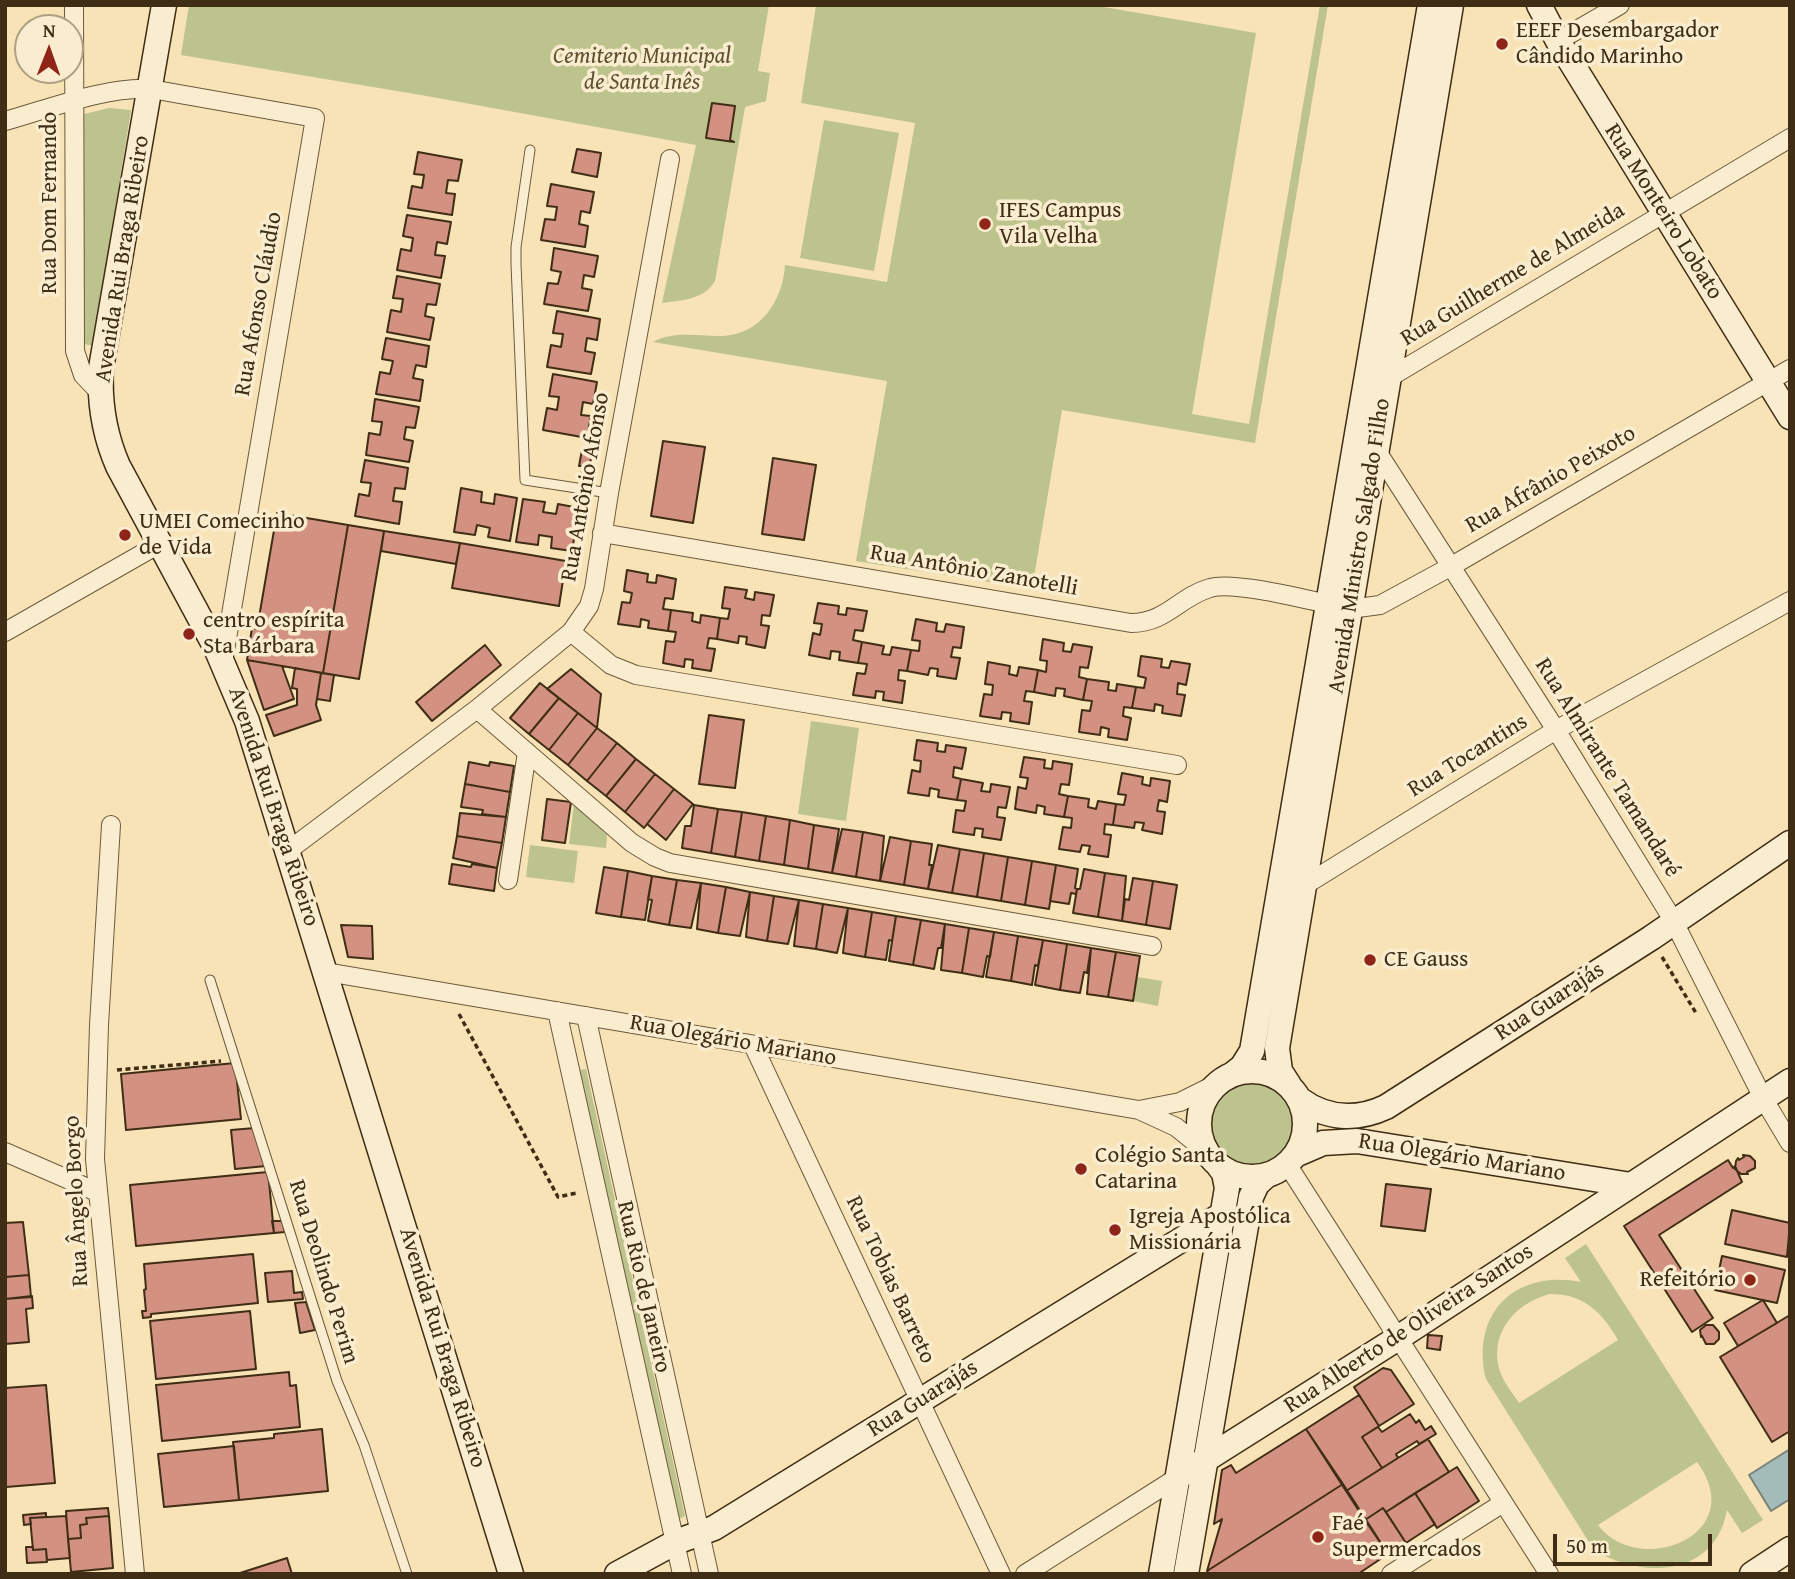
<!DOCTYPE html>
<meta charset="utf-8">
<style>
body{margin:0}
#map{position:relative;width:1795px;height:1579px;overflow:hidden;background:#f7e3b5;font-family:"Gentium Book Plus",serif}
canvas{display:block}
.frame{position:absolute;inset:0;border:7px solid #3f2d15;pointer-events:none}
.north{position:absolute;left:14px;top:14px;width:70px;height:70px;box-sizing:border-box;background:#faedcf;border:2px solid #afa085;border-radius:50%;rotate:1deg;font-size:19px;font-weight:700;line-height:28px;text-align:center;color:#3f2d15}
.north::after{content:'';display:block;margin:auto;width:24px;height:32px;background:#8f2418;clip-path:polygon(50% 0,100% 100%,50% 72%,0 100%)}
.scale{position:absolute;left:1553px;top:1534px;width:159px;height:32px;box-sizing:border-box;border:4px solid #3f2d15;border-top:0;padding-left:9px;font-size:21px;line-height:24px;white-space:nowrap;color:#3f2d15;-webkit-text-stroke:5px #faedcf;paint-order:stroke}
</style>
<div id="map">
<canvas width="1795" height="1579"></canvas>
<div class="frame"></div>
<div class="north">N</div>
<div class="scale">50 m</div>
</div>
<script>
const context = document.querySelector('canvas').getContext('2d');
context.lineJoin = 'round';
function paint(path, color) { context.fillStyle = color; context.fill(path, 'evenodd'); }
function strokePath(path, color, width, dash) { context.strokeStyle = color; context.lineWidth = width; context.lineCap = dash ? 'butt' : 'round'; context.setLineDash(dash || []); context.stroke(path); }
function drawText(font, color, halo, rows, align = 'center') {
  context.font = font + ' "Gentium Book Plus",serif'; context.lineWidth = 7; context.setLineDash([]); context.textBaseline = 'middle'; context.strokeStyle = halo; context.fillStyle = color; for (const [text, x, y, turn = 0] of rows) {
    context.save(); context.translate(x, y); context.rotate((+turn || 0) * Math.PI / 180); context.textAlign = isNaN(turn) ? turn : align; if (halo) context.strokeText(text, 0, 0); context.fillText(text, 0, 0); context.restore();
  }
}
const green = new Path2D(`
 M189 5H769L758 71 770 73 766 101 745 107 715 281C704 300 682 300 662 303L696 145 421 95 181 55Z
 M816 5H1092L1256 33 1192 414 1249 424 1320 5H1328L1255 443 1062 410 1032 589 856 561 887 381 653 342C676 330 699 337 723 336 761 334 783 300 785 265L887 282 915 123 801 103Z
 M109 108 131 110 93 346 80 343V115Z
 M824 120 899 133 874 271 800 258Z
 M811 721 859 728 846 821 798 814Z
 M574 804 607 835 606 848 569 844Z
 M530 845 578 851 574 883 526 877Z
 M1137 977 1162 981 1158 1006 1133 1001Z
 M586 1069 685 1516 679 1519 580 1070Z
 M1207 1124a45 45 0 1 1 90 0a45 45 0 1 1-90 0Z
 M1586 1244 1763 1520 1742 1533 1727 1510C1715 1578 1641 1579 1594 1550L1486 1379C1470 1313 1516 1269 1581 1282L1565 1258ZM1550 1294C1584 1294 1602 1312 1618 1340L1519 1403C1513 1394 1505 1384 1501 1374 1487 1336 1514 1303 1550 1294ZM1697 1462C1751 1535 1639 1579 1598 1525Z`);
const water = new Path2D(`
 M1790 1449V1499L1771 1511 1749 1475Z`);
const building = new Path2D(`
 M712 103 735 106 730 140 734 142 706 138Z
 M577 149 601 153 597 177 572 172Z
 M418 152 462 160 458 181 448 180 446 193 455 194 452 215 408 208 412 186 422 188 424 175 414 174Z
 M551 184 594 192 590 213 581 211 579 224 588 226 585 247 541 240 545 219 555 220 557 207 547 206Z
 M407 215 451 222 447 244 437 242 435 255 445 256 441 278 397 270 401 249 411 251 413 238 403 236Z
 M554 248 598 256 594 277 584 275 582 288 592 290 588 311 544 304 548 283 558 284 561 272 551 270Z
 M397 276 440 284 436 305 427 304 425 316 434 318 430 340 387 332 391 310 401 312 403 299 393 298Z
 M557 311 600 319 597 340 587 338 585 351 595 353 591 374 547 367 551 345 561 347 563 334 553 333Z
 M386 338 429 346 426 367 416 365 413 378 423 380 420 401 376 394 380 372 390 374 393 361 382 359Z
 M553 374 597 382 593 404 583 402 581 415 591 416 587 438 543 430 547 408 557 410 559 397 549 396Z
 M375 399 419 407 415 428 406 427 404 439 413 441 409 462 366 455 369 433 380 435 382 422 372 421Z
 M663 441 705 447 693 523 651 516Z
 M582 450 592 452 588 477 581 475 583 466H579Z
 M773 458 816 465 804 540 762 534Z
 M365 460 408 468 405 489 395 488 393 501 402 502 399 524 355 516 359 494 369 496 371 483 361 482Z
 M461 488 482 492 481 502 494 504 495 494 517 498 510 541 488 537 490 528 477 525 475 535 454 532Z
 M523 499 545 502 543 512 556 514 558 504 579 508 572 551 551 548 552 537 539 535 538 545 516 542Z
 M277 513 348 525 323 673 247 660 252 628 257 629Z
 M348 525 384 531 359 679 323 673Z
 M384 531 460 543 456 564 381 551Z
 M460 543 566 561 559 606 452 588Z
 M627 570 648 574 647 582 656 583 657 575 676 579 673 599 665 598 663 609 671 610 668 631 648 628 649 621 641 619 640 627 618 624 622 602 630 603 632 593 624 591Z
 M725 587 747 590 745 598 754 600 755 592 774 595 770 616 762 615 761 625 769 626 765 648 746 644 747 637 739 636 738 643 717 639 720 618 728 619 730 609 722 608Z
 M818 603 839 606 838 614 846 615 847 608 867 611 863 631 855 630 853 640 862 642 858 663 839 660 840 652 831 651 830 659 809 655 813 633 820 635 822 624 814 623Z
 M671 610 693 613 692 621 700 623 701 615 720 618 717 639 709 638 707 648 715 649 711 671 692 668 693 660 685 659 684 667 663 663 666 641 674 642 676 632 668 631Z
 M916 619 937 623 936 631 944 632 946 624 964 627 961 648 953 647 951 657 960 658 956 679 937 676 938 669 930 668 928 675 907 671 911 650 919 651 920 641 912 640Z
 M1043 639 1064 643 1063 651 1071 652 1073 644 1092 647 1088 668 1080 667 1079 677 1087 679 1083 700 1064 696 1065 689 1056 688 1055 696 1034 692 1038 670 1046 672 1047 661 1040 660Z
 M862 642 884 646 882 654 890 655 892 647 911 650 907 671 899 670 898 680 905 681 902 703 883 700 884 692 876 691 875 698 853 695 857 673 865 674 867 664 858 663Z
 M485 645 501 665 432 721 416 702Z
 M1141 656 1162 659 1161 667 1169 668 1171 661 1190 664 1186 685 1178 683 1177 694 1185 695 1181 716 1162 713 1163 706 1155 704 1154 711 1132 708 1136 687 1144 688 1146 678 1138 676Z
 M247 660 282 666 294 699 264 710Z
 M988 662 1010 666 1009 674 1017 676 1019 667 1038 670 1034 692 1026 691 1024 701 1032 702 1029 724 1010 721 1011 713 1002 712 1001 719 980 716 984 694 992 695 993 685 985 684Z
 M295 668 321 673 316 705 321 720 274 736 266 715 297 705V689L292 688Z
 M571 669 601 694 597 728 547 689Z
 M321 673 334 675 330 701 317 699Z
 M1087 679 1109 682 1108 690 1116 691 1117 684 1136 687 1132 708 1124 707 1123 716 1131 718 1127 740 1108 737 1109 729 1101 727 1100 735 1079 732 1082 710 1090 711 1092 701 1083 700Z
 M540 683 559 698 529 734 510 718Z
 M559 698 578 713 549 750 529 734Z
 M578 713 597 728 568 765 549 750Z
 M709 715 744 720 735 788 699 784Z
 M597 728 617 743 587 781 568 765Z
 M917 740 938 743 937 751 945 752 946 745 966 748 962 769 954 767 953 777 961 779 957 800 938 797 939 790 930 788 929 796 908 793 912 770 920 772 921 761 914 760Z
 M617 743 636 759 606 796 587 781Z
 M1024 757 1045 760 1044 768 1052 769 1053 761 1072 764 1069 785 1061 784 1059 794 1068 796 1064 817 1044 814 1045 807 1037 805 1036 813 1015 809 1018 787 1026 789 1028 778 1020 777Z
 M636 759 655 774 625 812 606 796Z
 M469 762 489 766 490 762 514 766 510 792 465 784Z
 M1122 773 1143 777 1142 784 1150 786 1151 778 1170 781 1167 802 1159 800 1157 811 1165 812 1162 834 1142 830 1144 823 1135 822 1134 828 1113 825 1116 804 1124 805 1126 795 1118 794Z
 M655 774 674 789 644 828 625 812Z
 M961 779 983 783 981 791 990 792 991 784 1010 787 1006 808 998 807 997 817 1005 818 1001 840 982 837 983 829 975 828 974 835 953 832 956 810 964 811 966 801 957 800Z
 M465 784 510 792 506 817 482 814 483 810 461 807Z
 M674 789 693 804 666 840 647 824Z
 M1068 796 1089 799 1088 807 1096 809 1098 801 1116 804 1113 825 1105 824 1104 834 1111 835 1108 857 1088 854 1090 846 1082 845 1080 852 1059 849 1063 827 1071 828 1072 818 1064 817Z
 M547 799 571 802 565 843 542 840Z
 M694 805 718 809 711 853 682 848 685 826H691Z
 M718 809 742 812 735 857 711 853Z
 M742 812 766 816 759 861 735 857Z
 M460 813 506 817 502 843 457 836Z
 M766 816 790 820 784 865 759 861Z
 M790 820 814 825 808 869 784 865Z
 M814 825 839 829 832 873 808 869Z
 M842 829 863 832 856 877 832 873Z
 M863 832 884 836 880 881 856 877Z
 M457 836 502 843 497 868 453 858Z
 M890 837 911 841 904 885 880 881Z
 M911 841 932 844 929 865H932L928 889 904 885Z
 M938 845 960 849 952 893 928 889Z
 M960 849 984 853 977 897 952 893Z
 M984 853 1008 857 1001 901 977 897Z
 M1008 857 1032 861 1025 905 1001 901Z
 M1032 861 1056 865 1049 909 1025 905Z
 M452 864 471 867 472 864 497 868 494 891 449 884Z
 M1056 865 1078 869 1075 888 1077 889 1076 894 1071 893 1069 904 1050 901Z
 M604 867 628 871 621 917 596 913Z
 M1084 869 1105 873 1098 917 1073 913 1077 889H1080Z
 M628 871 652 876 645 920 621 917Z
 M1105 873 1126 876 1122 921 1098 917Z
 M652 876 677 880 669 925 648 921 652 900 648 899Z
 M1133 878 1153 881 1146 925 1122 921 1125 899 1129 900Z
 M677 880 701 883 691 928 669 925Z
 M1153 881 1177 885 1170 929 1146 925Z
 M701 883 726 887 718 933 697 929Z
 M726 887 750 892 740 936 718 933Z
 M750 892 774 896 767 941 746 937Z
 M774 896 799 900 788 944 767 941Z
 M799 900 823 904 816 949 794 946Z
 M823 904 848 908 837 953 816 949Z
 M848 908 872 912 865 957 843 953Z
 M872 912 896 916 892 941 889 940 886 960 865 957Z
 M896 916 921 920 913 965 889 961Z
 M921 920 945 924 941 948H938L934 969 913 965Z
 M945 924 969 928 962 973 941 970Z
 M341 925 372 926 373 959 348 957Z
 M969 928 994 932 990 957 987 956 983 977 962 973Z
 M994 932 1018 936 1011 981 986 977Z
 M1018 936 1043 940 1038 966 1035 965 1032 985 1011 981Z
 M1043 940 1067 944 1060 990 1035 985Z
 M1067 944 1091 948 1087 973 1084 972 1080 993 1060 990Z
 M1091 948 1116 952 1108 997 1087 994Z
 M1116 952 1140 956 1133 1001 1108 997Z
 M235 1063 241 1119 126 1130 121 1074Z
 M255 1128 266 1166 235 1169 231 1130Z
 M1743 1155 1750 1156 1755 1161V1168L1747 1172 1748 1174H1741L1735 1169 1736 1161 1738 1158 1739 1160 1744 1157Z
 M1728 1160 1733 1168 1735 1166 1742 1182 1659 1235 1713 1318 1692 1332 1624 1226Z
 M268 1172 274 1233 136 1246 130 1185Z
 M1386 1184 1431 1189 1425 1231 1381 1226Z
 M1732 1210 1790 1223 1787 1257 1725 1244Z
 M272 1221H282L285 1232 274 1233Z
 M23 1222 29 1275 5 1277V1223Z
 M253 1254 258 1303 151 1314V1317L143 1318 142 1311H146L144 1290 146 1289 144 1264Z
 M1722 1256 1785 1270 1777 1303 1715 1290Z
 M292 1271 294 1293 302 1292 303 1299 268 1302 265 1273Z
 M29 1275 31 1297 5 1299V1277Z
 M32 1296 33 1308 26 1309 29 1342 5 1344V1299Z
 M1763 1300 1777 1323 1738 1346 1724 1323Z
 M306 1302 315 1330 300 1333 295 1303Z
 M250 1311 256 1369 156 1379 150 1321Z
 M1790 1315V1431L1772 1442 1720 1357Z
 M1706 1325H1713L1719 1332V1339L1714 1344H1706L1702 1336 1701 1337 1700 1330Z
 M1428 1335 1442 1336 1440 1350 1427 1348Z
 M1383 1368 1391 1370 1414 1404 1379 1426 1354 1387Z
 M289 1372 290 1386 296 1385 300 1427 162 1441 156 1385Z
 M46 1385 55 1483 6 1487 5 1388Z
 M1359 1395 1379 1426 1362 1437 1382 1468 1346 1491 1306 1429Z
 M1410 1414 1416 1423 1419 1420 1425 1430 1431 1426 1436 1434 1419 1444 1417 1441 1396 1454 1398 1458 1382 1468 1362 1437 1378 1427 1382 1432Z
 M322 1429 328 1491 239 1500 233 1442 274 1438V1434Z
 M1306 1429 1343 1484 1207 1571 1222 1519 1214 1524 1222 1470 1231 1465 1236 1473Z
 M1428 1439 1449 1472 1386 1512 1383 1508 1365 1520 1346 1491Z
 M234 1446 239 1500 164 1507 158 1454Z
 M1457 1467 1479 1501 1437 1528 1415 1493Z
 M1343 1484 1388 1554 1358 1574H1209L1207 1571Z
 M1415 1493 1435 1524 1406 1543 1386 1512Z
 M108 1508 109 1516 86 1518 87 1524 80 1525 81 1538 68 1539 66 1511Z
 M1383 1508 1406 1543 1388 1554 1365 1520Z
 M46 1513V1517L30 1518 31 1524 24 1525 23 1515Z
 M66 1516 70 1558 47 1560 46 1549 33 1550 30 1518Z
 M109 1516 113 1568 71 1572 68 1539 81 1538 80 1525 87 1524 86 1518Z
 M26 1547H33V1550L46 1549 47 1562 27 1563Z
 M287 1558 292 1574H237Z`);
const path = new Path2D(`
 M1662 957 1696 1013
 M459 1014 558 1197 577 1193
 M117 1070 221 1061`);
const lane = new Path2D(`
 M530 150 516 247V264L525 480 609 493
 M210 980 337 1381 364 1445 407 1574`);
const street = new Path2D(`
 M74 5 75 351 83 375 100 393
 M1558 41 1620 5
 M5 121C48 109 107 86 151 89L315 118 223 662
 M1381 378 1387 379 1790 138
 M1373 445 1556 730 1673 920 1763 1098 1790 1143
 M602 533 1131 623C1166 623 1179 597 1210 588 1235 580 1319 603 1350 609L1380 605 1450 567 1790 369
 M5 632 161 543
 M571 632 611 665 636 675 1177 765
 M477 709 632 843 655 857 670 863 1152 946
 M111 825 99 1025 95 1159 135 1574
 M289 850 477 709 571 632 589 606 594 589 609 493 670 159
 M508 880 527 752
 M1298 885H1305L1556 730 1790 601
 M326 972 1139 1110 1176 1127 1207 1152
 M557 1011 682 1574
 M586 1016 709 1574
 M753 1045 1001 1574
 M1139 1110 1180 1102 1218 1083
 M5 1152 97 1192
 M1287 1164 1549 1574
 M1025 1574 1178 1477
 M1391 1574 1503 1503`);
const secondary = new Path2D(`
 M164 5 101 368C99 403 104 434 118 466L216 648 247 721 511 1574
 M1539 5 1558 41 1790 417
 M1199 1124a53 53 0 1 1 106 0a53 53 0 1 1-106 0Z
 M1233 1074 1242 1067 1252 1051 1430 5
 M1289 1085 1280 1071 1277 1048 1451 5
 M1299 1099C1326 1119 1356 1121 1386 1107L1651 938 1790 843
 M1295 1155 1323 1143 1357 1141 1631 1185
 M1178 1477 1398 1338 1790 1081
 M617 1574 676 1542 714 1528 1223 1214
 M1161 1574 1227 1188 1224 1173 1218 1165
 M1186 1574 1251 1197 1257 1184 1267 1175
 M1752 1574 1790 1549`);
const markers = [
 [1502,44,7,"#8f2418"],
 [985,224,7,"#8f2418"],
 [125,535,7,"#8f2418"],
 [189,634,7,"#8f2418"],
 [1370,960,7,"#8f2418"],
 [1081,1169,7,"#8f2418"],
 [1115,1230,7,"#8f2418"],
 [1750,1280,7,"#8f2418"],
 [1318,1537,7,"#8f2418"]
];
const poiNames = [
 ["EEEF Desembargador",1516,31],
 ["Cândido Marinho",1516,57],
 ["IFES Campus",999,211],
 ["Vila Velha",999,237],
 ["UMEI Comecinho",139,522],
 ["de Vida",139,548],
 ["centro espírita",203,621],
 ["Sta Bárbara",203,647],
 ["CE Gauss",1384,960],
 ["Colégio Santa",1095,1156],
 ["Catarina",1095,1182],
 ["Igreja Apostólica",1129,1217],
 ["Missionária",1129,1243],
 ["Refeitório",1736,1280,"right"],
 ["Faé",1332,1524],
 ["Supermercados",1332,1550]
];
const parkNames = [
 ["Cemiterio Municipal",642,57],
 ["de Santa Inês",642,83]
];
const streetNames = [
 ["Rua Dom Fernando",50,203,-90],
 ["Rua Monteiro Lobato",1663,212,58],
 ["Avenida Rui Braga Ribeiro",123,259,-81],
 ["Rua Guilherme de Almeida",1513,275,-31],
 ["Rua Afonso Cláudio",259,304,-80],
 ["Rua Afrânio Peixoto",1551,480,-30],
 ["Rua Antônio Afonso",586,487,-80],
 ["Avenida Ministro Salgado Filho",1360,546,-81],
 ["Rua Antônio Zanotelli",974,571,10],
 ["Rua Tocantins",1468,756,-32],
 ["Rua Almirante Tamandaré",1607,768,58],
 ["Avenida Rui Braga Ribeiro",273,807,72],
 ["Rua Guarajás",1550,1002,-33],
 ["Rua Olegário Mariano",733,1041,10],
 ["Rua Olegário Mariano",1462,1158,9],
 ["Rua Ângelo Borgo",77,1201,-93],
 ["Rua Deolindo Perim",323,1272,73],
 ["Rua Tobias Barreto",890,1280,65],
 ["Rua Rio de Janeiro",643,1287,77],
 ["Rua Alberto de Oliveira Santos",1409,1329,-33],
 ["Avenida Rui Braga Ribeiro",442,1348,73],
 ["Rua Guarajás",923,1399,-32]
];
paint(green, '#bdc38d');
paint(water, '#a3bbb9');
strokePath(water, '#7b8277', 2);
paint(building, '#d39181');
strokePath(building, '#3f2d15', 2);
strokePath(lane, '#6d5a3d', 11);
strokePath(street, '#6d5a3d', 20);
strokePath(secondary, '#3f2d15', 27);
strokePath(path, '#3f2d15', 3.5, [5, 3.5]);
strokePath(lane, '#faedcf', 9);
strokePath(street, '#faedcf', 18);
strokePath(secondary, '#faedcf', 24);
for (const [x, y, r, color] of markers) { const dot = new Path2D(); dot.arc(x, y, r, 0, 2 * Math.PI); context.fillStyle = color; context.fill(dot); strokePath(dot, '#faedcf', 2.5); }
drawText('23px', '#3f2d15', '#faedcf', poiNames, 'left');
drawText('italic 23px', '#5e5233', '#faedcf', parkNames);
drawText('23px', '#3f2d15', '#faedcf', streetNames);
</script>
